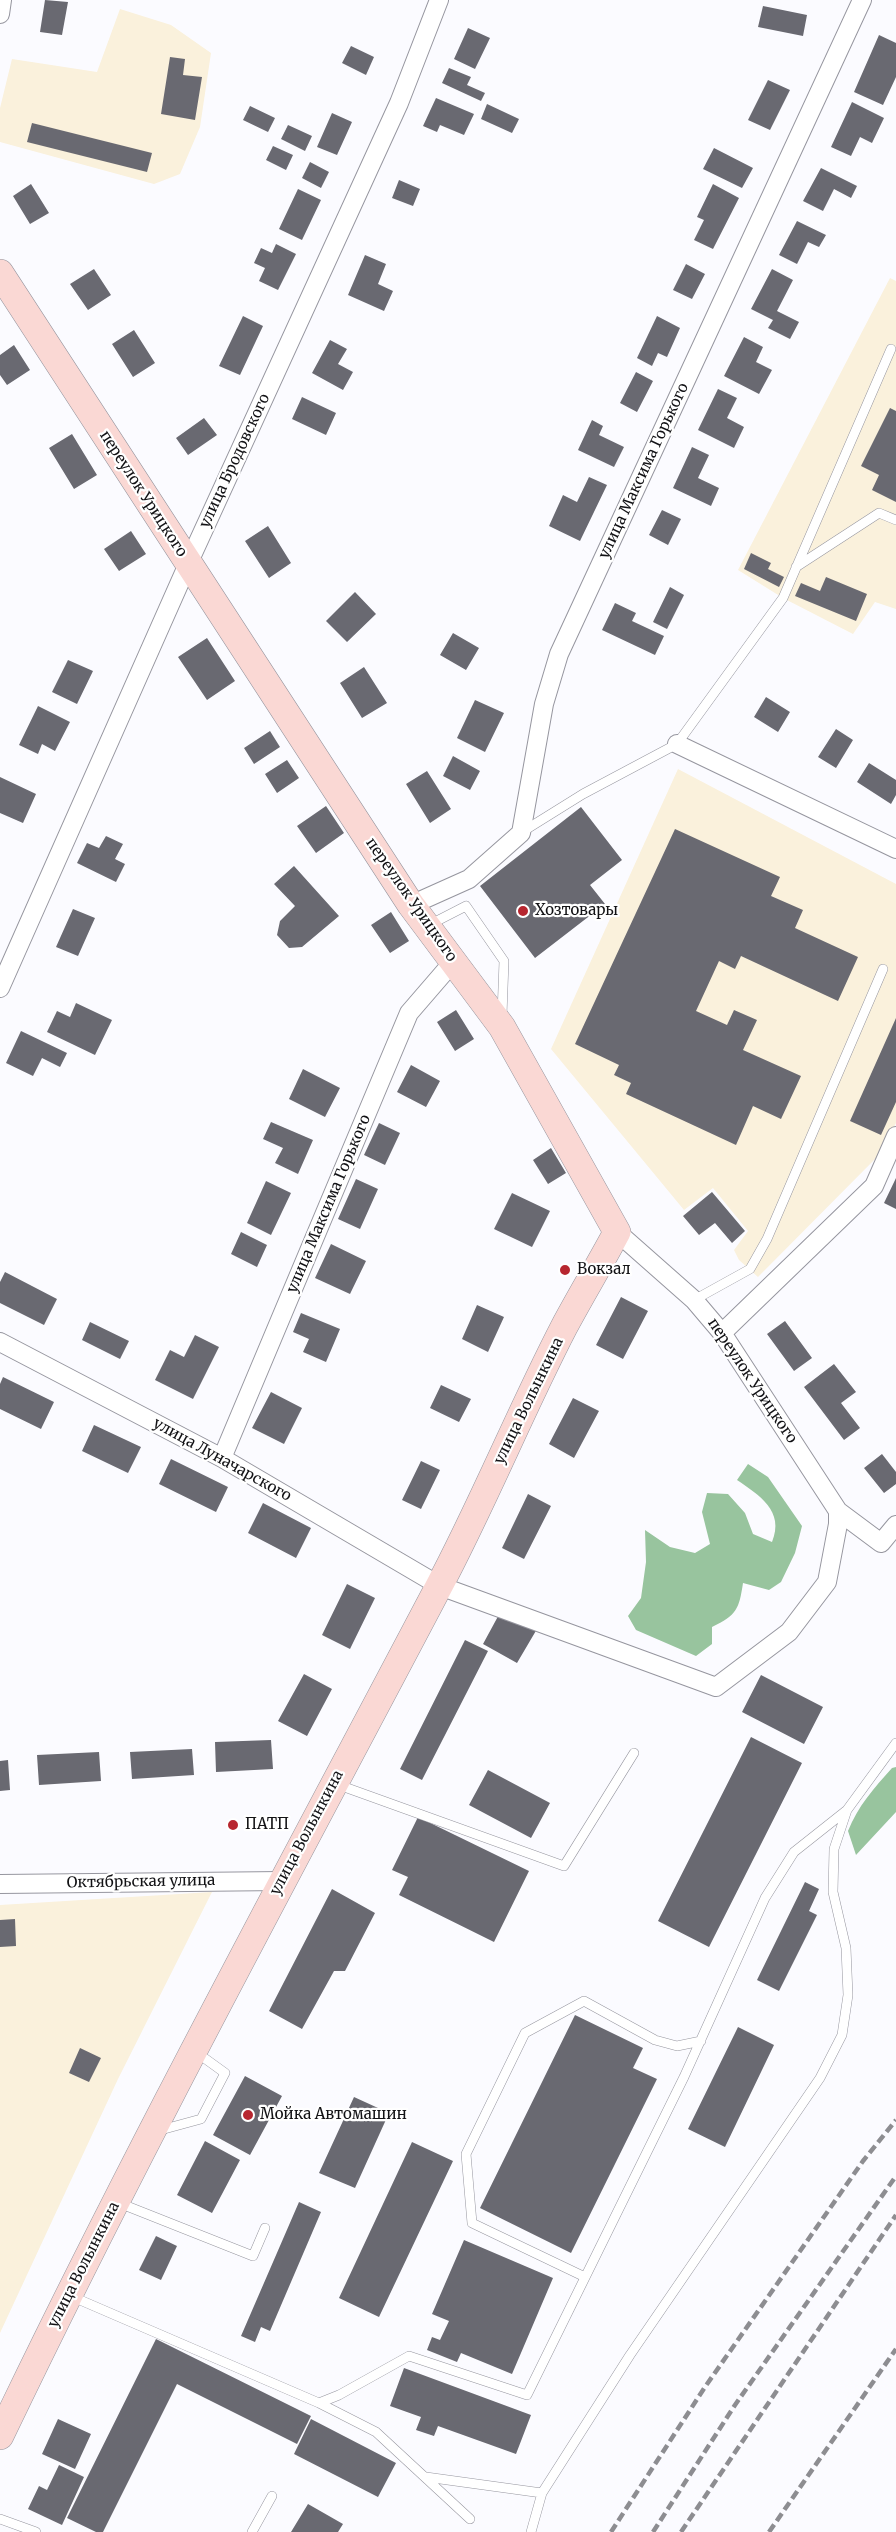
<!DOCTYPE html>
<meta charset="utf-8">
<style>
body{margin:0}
canvas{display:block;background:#fbfbff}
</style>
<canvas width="896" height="2532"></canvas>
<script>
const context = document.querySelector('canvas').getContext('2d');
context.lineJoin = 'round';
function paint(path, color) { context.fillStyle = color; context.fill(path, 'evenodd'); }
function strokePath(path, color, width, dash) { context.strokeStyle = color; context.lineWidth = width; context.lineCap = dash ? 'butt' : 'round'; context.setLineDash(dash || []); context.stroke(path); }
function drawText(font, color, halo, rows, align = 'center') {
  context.font = font + ' Merriweather,serif'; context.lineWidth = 4.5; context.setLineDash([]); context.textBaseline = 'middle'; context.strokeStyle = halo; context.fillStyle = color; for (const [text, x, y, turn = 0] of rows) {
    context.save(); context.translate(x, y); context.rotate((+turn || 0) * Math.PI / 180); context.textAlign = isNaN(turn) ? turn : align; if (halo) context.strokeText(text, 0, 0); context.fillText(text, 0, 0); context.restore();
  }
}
const industrial = new Path2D(`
 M120 9 171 25 211 53 200 127 180 174 154 184 0 142V108L12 59 97 72Z
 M890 278 896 281V609L875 602 853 634 783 598 738 570Z
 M678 769 896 884V1123L881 1153 758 1277 739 1260 734 1250 748 1231 713 1188 684 1210 551 1049Z
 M212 1892 118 2079 0 2333V1905Z`);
const forest = new Path2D(`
 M748 1464 768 1477 802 1526 795 1553 781 1582 769 1590 743 1583C739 1609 737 1615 712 1627V1644L696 1656 636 1630 628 1616 641 1598 646 1562 645 1530 670 1547 695 1553 710 1544 702 1512 707 1493 728 1494 745 1513 753 1534 772 1542C785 1511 759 1495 737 1480Z
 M896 1767V1812L856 1855 848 1831C858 1806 874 1788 892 1768Z`);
const building = new Path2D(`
 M45 0 68 2 62 35 40 32Z
 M763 6 807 15 803 36 758 27Z
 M468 28 490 38 475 69 454 59Z
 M879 35 896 43V77L883 105 854 92Z
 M351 46 374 57 366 75 342 63Z
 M170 57 185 59 183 75 202 77 195 120 161 114Z
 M449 68 471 77 467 85 485 93 481 101 442 83Z
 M768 80 790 90 770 130 748 120Z
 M436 98 474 114 464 135 440 125 437 132 423 126Z
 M852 102 884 118 872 143 860 137 851 156 831 147Z
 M487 104 519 119 512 133 481 119Z
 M250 106 275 118 268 132 243 120Z
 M332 113 352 122 337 155 317 147Z
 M32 123 152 153 147 172 27 142Z
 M288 125 312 136 305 151 281 139Z
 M273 146 293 155 286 170 266 160Z
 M714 148 753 168 742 188 703 169Z
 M310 162 329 172 321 188 302 178Z
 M821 168 857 186 851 198 834 189 823 211 803 201Z
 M399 180 420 189 413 206 392 198Z
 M31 184 49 213 30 224 13 196Z
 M713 184 739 198 713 249 694 240 704 220 697 217Z
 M298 189 321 200 302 240 279 229Z
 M797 221 826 235 819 247 808 242 797 264 779 255Z
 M276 244 296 254 278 290 259 281 265 268 254 263 261 248 272 253Z
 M365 255 386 264 378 284 393 291 384 311 348 295Z
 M686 264 705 274 692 299 673 290Z
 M94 269 111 295 88 310 70 284Z
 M772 269 793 280 777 311 799 322 790 339 768 328 773 320 751 309Z
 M243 316 263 326 240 375 219 366Z
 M657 316 680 328 667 357 658 353 652 366 637 358Z
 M134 330 155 363 133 377 112 344Z
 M744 337 763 347 756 362 772 370 759 394 724 376Z
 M330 340 347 349 338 364 353 372 343 390 312 373Z
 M14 345 30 370 7 385 0 375V355Z
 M636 372 653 381 637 412 620 403Z
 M718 389 737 398 727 418 744 427 734 448 698 430Z
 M302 397 336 413 326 435 292 419Z
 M890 408 896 411V502L872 490 879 475 861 466Z
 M204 418 217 435 188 455 176 438Z
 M592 420 603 426 599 435 624 447 614 467 578 450Z
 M72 434 97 475 74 489 49 448Z
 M692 447 709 455 698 478 719 488 711 506 673 488Z
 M589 477 607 485 580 541 549 526 563 495 577 502Z
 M662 510 681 519 668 545 649 535Z
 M268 526 291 563 269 578 245 541Z
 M131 531 146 554 119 571 104 549Z
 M751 553 771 563 768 569 784 577 779 587 744 569Z
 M826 577 867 594 856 621 795 596 801 583 820 591Z
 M670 587 684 595 667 629 653 622Z
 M355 592 376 614 347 642 326 621Z
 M615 603 636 613 632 621 664 636 655 655 602 630Z
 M453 633 479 648 466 670 440 655Z
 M207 638 235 681 207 700 178 657Z
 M68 660 93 671 77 704 52 692Z
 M364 667 387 703 362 718 340 683Z
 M766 697 790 712 778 732 754 717Z
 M475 700 504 713 485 752 457 738Z
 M38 706 70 722 55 751 42 744 38 754 19 745Z
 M836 729 853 740 836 768 818 757Z
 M270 731 280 747 254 764 244 748Z
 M453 756 480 771 470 790 443 776Z
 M287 760 299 778 277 793 265 774Z
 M869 763 896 780V795L891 804 857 782Z
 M427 771 451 809 430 823 406 784Z
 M0 777 36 794 23 823 0 813Z
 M326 806 344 833 316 853 297 826Z
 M581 807 622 860 590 885 605 904 535 958 480 886Z
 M675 829 780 877 771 896 803 910 795 928 858 957 838 1001 741 956 735 969 719 961 696 1011 727 1025 734 1010 757 1020 743 1050 801 1076 781 1119 753 1106 736 1145 626 1094 631 1083 614 1075 619 1065 575 1044Z
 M106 836 123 844 115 859 125 864 116 882 77 863 87 843 99 848Z
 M294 866 339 916 302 947 289 948 277 935 280 921 295 906 274 884Z
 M73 909 95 918 78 956 56 947Z
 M391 912 409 941 390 953 371 925Z
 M76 1003 112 1020 95 1055 47 1032 57 1011 70 1017Z
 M456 1010 474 1039 455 1051 437 1022Z
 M896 1018V1102L881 1135 850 1121Z
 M21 1031 67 1053 60 1067 42 1058 33 1076 6 1063Z
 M411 1065 440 1081 426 1107 397 1092Z
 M303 1069 340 1088 325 1117 289 1099Z
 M271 1122 313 1140 298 1174 275 1163 283 1148 263 1139Z
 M379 1123 400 1133 385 1165 364 1155Z
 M551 1148 566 1173 548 1184 533 1160Z
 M896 1178V1209L884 1203Z
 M356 1179 378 1189 360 1229 338 1219Z
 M266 1181 291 1193 271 1235 247 1223Z
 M712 1192 745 1231 732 1243 715 1223 699 1235 683 1216Z
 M512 1193 550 1211 532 1247 494 1229Z
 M241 1232 267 1245 257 1267 231 1254Z
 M331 1244 366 1261 350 1294 315 1278Z
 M5 1272 57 1299 44 1325 0 1303V1282Z
 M621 1297 648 1311 623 1359 596 1345Z
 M477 1305 504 1317 488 1352 462 1339Z
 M301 1313 340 1329 326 1362 303 1352 309 1339 293 1332Z
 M785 1321 812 1358 794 1371 767 1334Z
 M90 1322 129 1341 120 1359 82 1340Z
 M195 1335 219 1347 193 1399 155 1380 170 1350 184 1357Z
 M834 1364 856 1392 841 1403 860 1428 844 1440 804 1387Z
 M3 1377 54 1402 41 1429 0 1409V1384Z
 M441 1385 471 1399 459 1422 430 1408Z
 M271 1392 302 1408 284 1444 252 1428Z
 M573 1398 599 1411 574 1458 549 1444Z
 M94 1425 141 1447 128 1473 82 1451Z
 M882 1454 896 1472V1484L884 1493 864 1468Z
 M171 1459 228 1487 216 1512 159 1484Z
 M421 1461 440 1470 421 1509 402 1500Z
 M528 1494 551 1506 524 1559 502 1548Z
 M263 1503 311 1528 296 1558 248 1533Z
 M347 1584 375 1598 350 1649 322 1635Z
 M502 1609 537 1629 517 1663 483 1644Z
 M465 1640 488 1651 422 1780 400 1769Z
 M304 1674 332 1689 307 1736 278 1721Z
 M761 1675 823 1707 804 1744 742 1712Z
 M751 1737 802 1763 709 1947 658 1921Z
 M271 1740 273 1769 216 1772 215 1742Z
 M192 1749 194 1775 132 1779 130 1752Z
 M99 1752 101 1781 39 1785 37 1755Z
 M8 1760 10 1790 0 1791V1761Z
 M488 1770 550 1803 531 1838 469 1805Z
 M418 1817 529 1871 494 1942 399 1895 408 1877 392 1870Z
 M805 1882 819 1889 809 1911 817 1915 779 1991 757 1980Z
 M332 1889 375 1913 345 1971H334L302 2029 269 2011Z
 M15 1919 16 1946 0 1947V1920Z
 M575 2015 643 2048 633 2068 657 2079 571 2253 480 2208Z
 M738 2027 774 2045 725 2147 688 2129Z
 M80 2048 101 2058 89 2082 69 2073Z
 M245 2076 282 2096 250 2155 213 2135Z
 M354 2097 389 2113 355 2188 319 2173Z
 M205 2141 240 2160 212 2213 177 2195Z
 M412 2142 453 2161 379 2317 339 2298Z
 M299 2202 321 2212 270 2331 261 2327 255 2342 241 2336Z
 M156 2236 177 2246 161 2280 139 2270Z
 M464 2240 553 2278 512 2374 461 2353 457 2362 427 2350 432 2337 440 2340 449 2321 432 2314Z
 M156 2339 311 2416 297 2444 177 2384 103 2532H96L67 2518Z
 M404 2368 531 2415 516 2454 438 2426 434 2436 416 2430 421 2417 390 2406Z
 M58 2419 91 2434 75 2469 42 2454Z
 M311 2419 396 2463 378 2497 294 2454Z
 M59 2465 84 2477 62 2525 28 2509 39 2486 47 2490Z
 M308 2504 343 2524 338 2532H291Z`);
const lane = new Path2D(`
 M796 567 879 513 896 520
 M522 832 583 794 677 744 783 598 891 349
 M429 925 466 906 504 961 502 1015
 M694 1300 750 1269 767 1239 883 969
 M336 1784 564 1866 634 1753
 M157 2131 201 2119 225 2073 196 2052
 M119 2203 253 2256 265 2228
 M585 2277 472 2223 466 2154 525 2033 584 2001 655 2040 677 2046 701 2041
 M73 2297 319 2403 376 2432 470 2519
 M319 2403 339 2395 409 2356 527 2395 684 2077 765 1898 794 1852 847 1810
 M426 2477 542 2493
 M0 2519 36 2532
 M252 2532 272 2496
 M531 2532 542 2493 630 2355 820 2078 842 2035 848 1995 846 1948 833 1892 834 1849 847 1810 896 1743`);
const street = new Path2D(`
 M0 14 2 0
 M677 744 896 849
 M411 905 469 879 521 833 544 704 559 654 862 0
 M0 988 188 564 399 103 439 0
 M617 1232 694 1300 722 1333 838 1511 881 1543 896 1525
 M722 1333 874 1186 896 1136
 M0 1342 222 1458 440 1586 716 1687 789 1632 827 1582 838 1524V1511
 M222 1458 409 1013 453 962
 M0 1884 282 1881`);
const secondary = new Path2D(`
 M0 273 411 905 502 1027 617 1232C600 1264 581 1295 564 1327 519 1414 483 1504 437 1590 289 1871 137 2150 0 2436`);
const rail = new Path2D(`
 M611 2532 705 2387 863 2161 896 2120
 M653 2532 735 2405 896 2176
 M681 2532 896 2215
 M769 2532 896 2349`);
const markers = [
 [523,911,6,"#b7262f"],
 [565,1270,6,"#b7262f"],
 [233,1825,6,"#b7262f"],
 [248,2115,6,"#b7262f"]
];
const streetNames = [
 ["улица Бродовского",235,461,-65],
 ["улица Максима Горького",644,471,-65],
 ["переулок Урицкого",143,494,57],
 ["переулок Урицкого",411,900,55],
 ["улица Максима Горького",329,1204,-67],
 ["переулок Урицкого",752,1381,56],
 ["улица Волынкина",529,1401,-64],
 ["улица Луначарского",222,1460,29],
 ["улица Волынкина",307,1833,-62],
 ["Октябрьская улица",141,1882,-1],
 ["улица Волынкина",84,2265,-63]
];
const poiNames = [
 ["Хозтовары",535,911],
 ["Вокзал",577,1270],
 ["ПАТП",245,1825],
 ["Мойка Автомашин",260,2115]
];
paint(industrial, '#faf1dc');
paint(forest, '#98c49e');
paint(building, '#696971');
strokePath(lane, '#96969f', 10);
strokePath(street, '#96969f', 20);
strokePath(secondary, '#96969f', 28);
strokePath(lane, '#fff', 9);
strokePath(street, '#fff', 18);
strokePath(secondary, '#fad8d4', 27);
strokePath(rail, '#8d8d91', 4.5, [9, 4.5]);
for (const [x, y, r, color] of markers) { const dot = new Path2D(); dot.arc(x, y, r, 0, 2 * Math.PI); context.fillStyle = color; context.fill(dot); strokePath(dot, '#fff', 2); }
drawText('15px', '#121215', '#fff', streetNames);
drawText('15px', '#121215', '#fff', poiNames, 'left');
</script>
